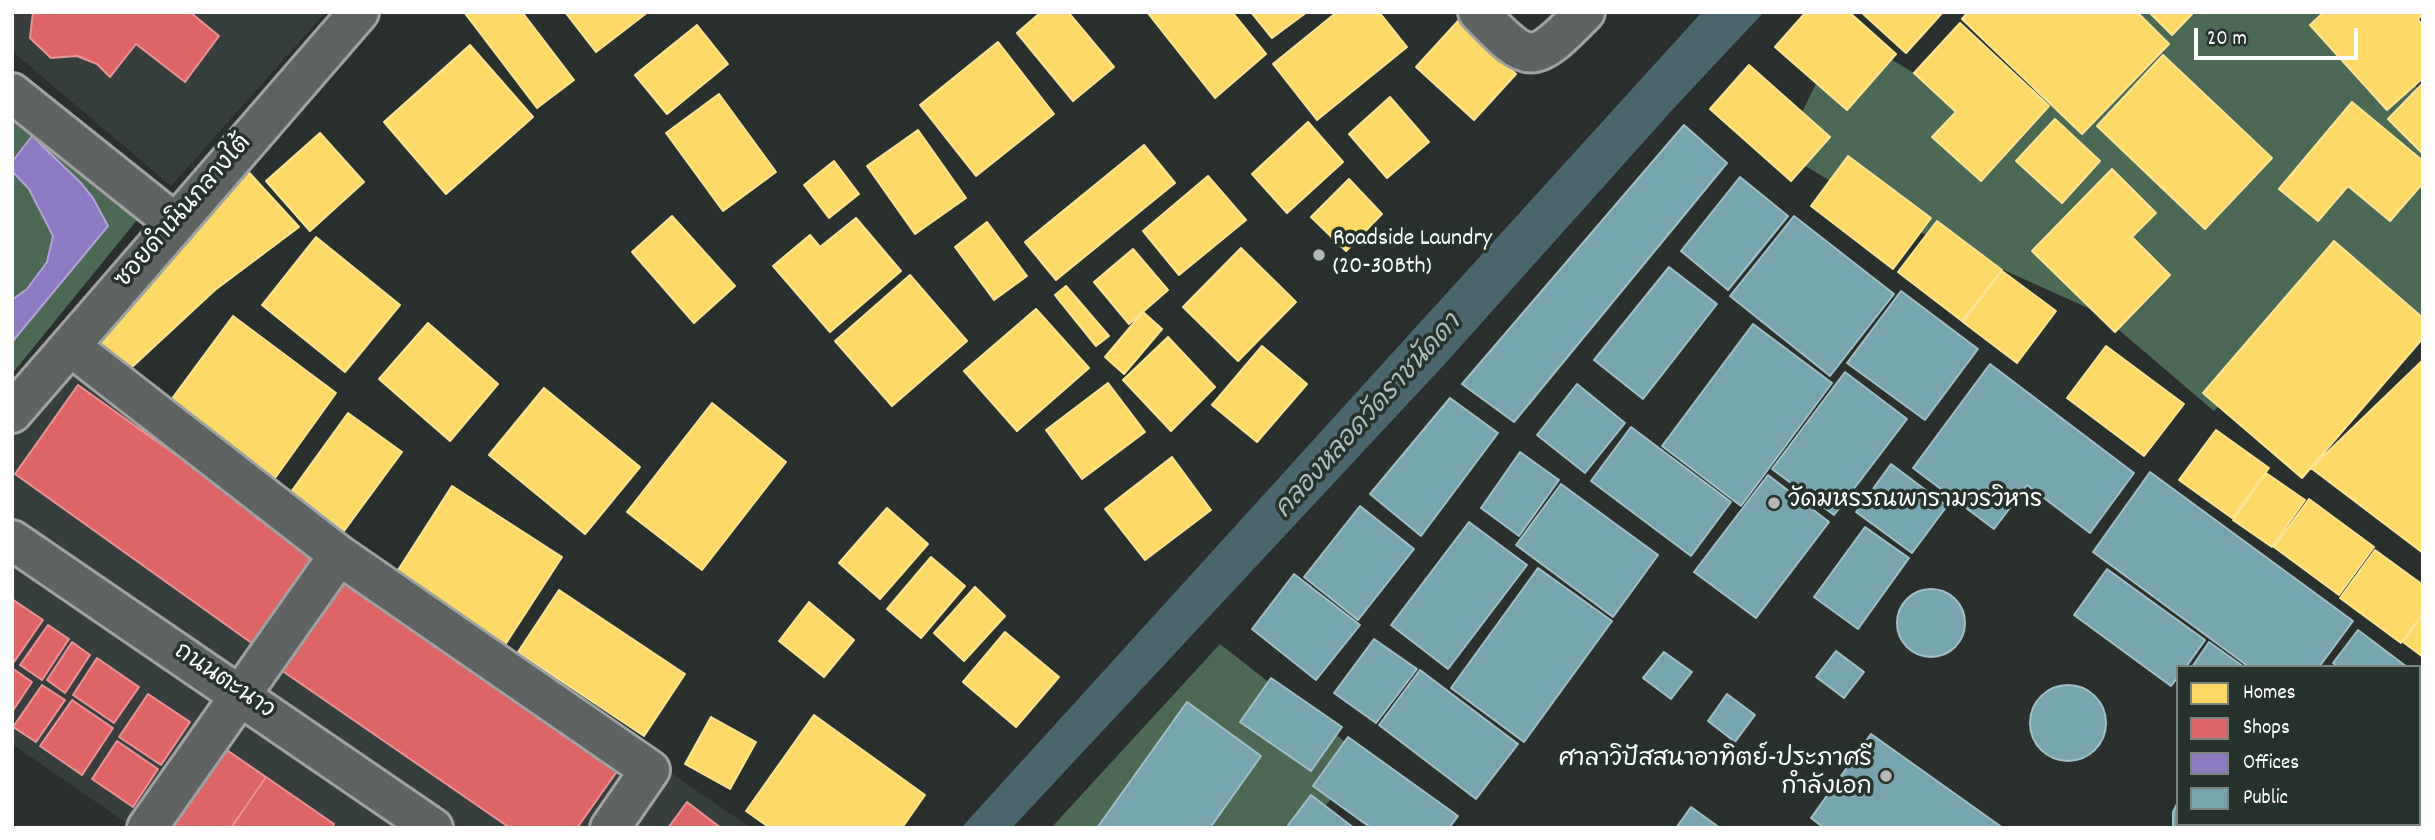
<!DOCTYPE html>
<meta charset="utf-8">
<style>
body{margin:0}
#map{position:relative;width:2435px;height:840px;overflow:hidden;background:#29302d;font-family:Dekko,sans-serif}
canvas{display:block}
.frame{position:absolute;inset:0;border:14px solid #fff;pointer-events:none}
.legend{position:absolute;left:2176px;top:665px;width:245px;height:161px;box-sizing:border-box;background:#26332d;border:2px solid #7d8581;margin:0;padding:9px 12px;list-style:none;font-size:21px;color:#fff}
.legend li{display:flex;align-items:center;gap:14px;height:35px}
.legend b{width:35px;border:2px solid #7d8581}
.scale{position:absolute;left:2194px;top:28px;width:164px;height:32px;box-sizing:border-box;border:4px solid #fff;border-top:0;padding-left:9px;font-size:21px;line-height:24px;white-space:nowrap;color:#fff;-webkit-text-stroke:5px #26332d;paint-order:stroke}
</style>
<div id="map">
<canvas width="2435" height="840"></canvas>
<div class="frame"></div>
<ul class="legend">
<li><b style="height:19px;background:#ffd966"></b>Homes</li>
<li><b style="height:19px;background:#e06666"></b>Shops</li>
<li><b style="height:19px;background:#8e7cc3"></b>Offices</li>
<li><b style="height:19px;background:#76a5af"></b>Public</li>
</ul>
<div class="scale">20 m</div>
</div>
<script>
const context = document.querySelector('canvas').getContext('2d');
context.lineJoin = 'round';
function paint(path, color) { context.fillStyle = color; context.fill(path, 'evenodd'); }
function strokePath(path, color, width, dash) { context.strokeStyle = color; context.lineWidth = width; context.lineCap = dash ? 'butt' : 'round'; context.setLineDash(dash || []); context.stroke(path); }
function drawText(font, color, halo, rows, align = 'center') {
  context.font = font + ' Dekko,"Playpen Sans Thai",sans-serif'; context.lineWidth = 7; context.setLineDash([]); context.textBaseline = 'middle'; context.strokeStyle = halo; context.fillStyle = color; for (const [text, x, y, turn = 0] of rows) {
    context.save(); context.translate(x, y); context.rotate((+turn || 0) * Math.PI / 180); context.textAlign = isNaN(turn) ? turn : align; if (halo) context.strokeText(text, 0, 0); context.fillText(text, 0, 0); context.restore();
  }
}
const built = new Path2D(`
 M12 12H326L171 186 12 51Z
 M73 362 751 828H134L12 744V437Z`);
const green = new Path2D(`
 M2111 12H2344L2423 94V330L2344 275 2214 411 2099 313 1904 225 1782 152 1843 30 1998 124Z
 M12 109 141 215 12 374Z
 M1220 644 1363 756 1309 828H1051Z`);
const water = new Path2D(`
 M1702 12H1764L1674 108 1443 366 1012 828H961Z`);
const homes = new Path2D(`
 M464 12H522L574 80 537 108Z
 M565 12H648L596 52Z
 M1041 12H1068L1114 67 1073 101 1017 33Z
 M1147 12H1232L1266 54 1215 98Z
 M1251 12H1307L1272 38Z
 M1337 12H1379L1407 47 1317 120 1273 64Z
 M1806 12H1849L1896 54 1847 110 1775 47Z
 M1861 12H1943L1906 53Z
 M1968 12H2137L2169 44 2082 134 1962 19Z
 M2149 12H2194L2172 35Z
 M2324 12H2423L2418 20 2423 25V78L2387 110 2310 25Z
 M1458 21 1516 74 1474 120 1416 67Z
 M1960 23 2049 106 1981 181 1932 137 1956 112 1914 73Z
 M697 25 728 64 667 114 635 75Z
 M998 42 1054 114 976 176 920 105Z
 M470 45 533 117 446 194 384 122Z
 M2163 55 2272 158 2205 229 2097 126Z
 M1749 65 1830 137 1791 181 1710 109Z
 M2423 83V154L2388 119Z
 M719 94 776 172 723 211 666 133Z
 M1390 97 1429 142 1387 178 1349 134Z
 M2352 102 2423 161V183L2390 221 2348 186 2318 221 2279 189Z
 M2055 119 2100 161 2062 203 2016 161Z
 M1308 122 1343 162 1287 213 1252 174Z
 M918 130 966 198 915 234 867 166Z
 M320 133 364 182 310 231 266 181Z
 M1144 145 1175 183 1056 280 1025 242Z
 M1848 156 1931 218 1893 269 1811 206Z
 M834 161 859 194 829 218 804 185Z
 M244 167 299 227 215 290 131 368 98 343Z
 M2112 169 2156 213 2132 237 2170 275 2115 332 2032 251Z
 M1208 176 1246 220 1179 275 1143 231Z
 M1349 179 1382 214 1346 251 1311 217Z
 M672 216 735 286 694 323 632 252Z
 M856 218 901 271 830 332 773 266 810 235 820 247Z
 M1937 221 2002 270 1962 321 1898 272Z
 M987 222 1027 276 994 300 955 247Z
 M316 237 400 305 345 372 262 305Z
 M2334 241 2423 318V338L2302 478 2203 393Z
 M1241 248 1296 302 1238 361 1183 307Z
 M1133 249 1168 290 1129 324 1094 282Z
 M2002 271 2056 311 2017 363 1963 322Z
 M910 275 967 341 892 406 835 341Z
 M1066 286 1109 336 1096 346 1055 295Z
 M1036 309 1089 368 1017 431 964 371Z
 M1143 312 1162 329 1124 374 1105 357Z
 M233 316 336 393 275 478 171 400Z
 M428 323 498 384 450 441 379 379Z
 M1168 337 1215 387 1171 431 1123 380Z
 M1262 346 1307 384 1257 442 1212 405Z
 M2106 346 2184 404 2144 456 2067 398Z
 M2423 360V553L2311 468Z
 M1108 383 1145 432 1082 479 1046 430Z
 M544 388 640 467 585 534 489 455Z
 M712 403 786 462 702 570 627 512Z
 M348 413 402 452 344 531 291 492Z
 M2216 430 2269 468 2232 518 2179 480Z
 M1172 457 1211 510 1145 560 1105 509Z
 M2266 473 2305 500 2272 547 2233 520Z
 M452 486 562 557 503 648 393 578Z
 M2309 499 2374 547 2339 595 2274 547Z
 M887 508 928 544 880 599 839 563Z
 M2375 550 2423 585V613L2401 643 2340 598Z
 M931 557 965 586 921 638 887 609Z
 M975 587 1005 616 964 661 934 633Z
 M559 590 685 674 644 736 518 652Z
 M809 602 854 640 824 677 779 641Z
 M2423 614V657L2403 642Z
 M1005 632 1059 677 1016 727 963 682Z
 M814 715 925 795 902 828H770L746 811Z
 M711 717 756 742 730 789 685 764Z`);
const shops = new Path2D(`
 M33 12H190L219 36 185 82 136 44 110 77 97 64 77 56 51 58 30 38Z
 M78 385 316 555 253 644 15 474Z
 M343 581 618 770 577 828H510L281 670Z
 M12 599 43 620 14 662 12 661Z
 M48 625 69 639 42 680 20 665Z
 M72 642 90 655 65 693 47 680Z
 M97 658 139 687 114 723 73 695Z
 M12 668 32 682 12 712Z
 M42 685 65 700 36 742 13 727Z
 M148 694 190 722 161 765 119 737Z
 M72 700 113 728 82 775 40 746Z
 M117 741 158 769 133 807 92 779Z
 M221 746 266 777 231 828H164Z
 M266 777 334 824 332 828H231Z
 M687 802 721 828H668Z`);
const offices = new Path2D(`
 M32 136 80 182 93 198 108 226 12 342V300L27 289 47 262 53 236 29 189 12 171V162Z`);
const public = new Path2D(`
 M1684 125 1727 163 1514 422 1462 384Z
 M1740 177 1788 216 1728 290 1681 251Z
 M1794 216 1894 294 1830 376 1730 296Z
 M1669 267 1717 304 1643 399 1594 360Z
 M1901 291 1978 349 1925 420 1847 363Z
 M1753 324 1832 383 1741 506 1662 446Z
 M1990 364 2134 473 2090 533 2027 485 1994 529 1913 468Z
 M1845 372 1907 419 1834 515 1772 469Z
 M1577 384 1625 423 1585 473 1537 435Z
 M1450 398 1498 433 1421 536 1370 494Z
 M1631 427 1731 502 1691 556 1591 481Z
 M1520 452 1559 480 1519 536 1481 508Z
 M1891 464 1947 506 1912 553 1856 512Z
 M2150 472 2353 621 2319 667H2249L2093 552Z
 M1768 475 1829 522 1756 618 1694 572Z
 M1561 484 1658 555 1613 617 1516 545Z
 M1360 506 1414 549 1358 620 1304 577Z
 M1469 522 1527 565 1448 669 1391 625Z
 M1865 527 1909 558 1858 629 1814 597Z
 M1538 568 1612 621 1524 742 1451 688Z
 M2107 569 2205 640 2186 667H2178V677L2171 686 2074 615Z
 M1294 574 1360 625 1316 680 1252 629Z
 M1897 623a34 34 0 1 1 68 0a34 34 0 1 1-68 0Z
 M2358 630 2407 667H2338L2333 663Z
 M1374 639 1417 669 1376 723 1334 693Z
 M2209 642 2244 667H2192Z
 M1836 651 1864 672 1844 698 1816 677Z
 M1664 652 1692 672 1671 699 1643 678Z
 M1420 670 1518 744 1476 799 1379 725Z
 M2419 676 2423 679V750L2419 754Z
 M1271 678 1342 727 1311 771 1240 722Z
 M2030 723a38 38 0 1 1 76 0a38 38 0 1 1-76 0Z
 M1727 694 1755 715 1735 742 1708 721Z
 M1187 702 1261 756 1210 828H1097Z
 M1871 734 2003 828H1824L1811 818Z
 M1348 737 1458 816 1449 828H1371L1313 786Z
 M2423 756V828H2417L2412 824H2419V760Z
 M1311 795 1354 828H1286Z
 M2178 802V824H2238V828H2173V812Z
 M1691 807 1720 828H1676Z
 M2358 824H2401L2405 828H2356Z`);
const minor = new Path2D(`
 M1478 12C1530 66 1532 66 1585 12
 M12 93 176 224
 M70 346 339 555 650 770 610 828
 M12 413 359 12
 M147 828 339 555`);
const tertiary = new Path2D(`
 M12 540 433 828`);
const markers = [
 [1319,255,7,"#b4b7b6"],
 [1774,503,7,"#b4b7b6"],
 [1886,776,7,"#b4b7b6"]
];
const streetNames = [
 ["ซอยดำเนินกลางใต้",185,213,-49],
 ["ถนนตะนาว",223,683,34]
];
const poiNames = [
 ["Roadside Laundry",1333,241],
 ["(20-30Bth)",1333,269],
 ["วัดมหรรณพารามวรวิหาร",1788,503],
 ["ศาลาวิปัสสนาอาทิตย์-ประภาศรี",1872,762,"right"],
 ["กำลังเอก",1872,790,"right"]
];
const waterNames = [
 ["คลองหลอดวัดราชนัดดา",1370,418,-48]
];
paint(built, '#373f3d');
paint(green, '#4c6956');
paint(water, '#49656d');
paint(homes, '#ffd966');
strokePath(homes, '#ffe494', 2);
paint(shops, '#e06666');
strokePath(shops, '#e99494', 2);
paint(offices, '#8e7cc3');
strokePath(offices, '#b0a3d5', 2);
paint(public, '#76a5af');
strokePath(public, '#9fc0c7', 2);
strokePath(minor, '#9fa2a0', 44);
strokePath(tertiary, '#9fa2a0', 44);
strokePath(minor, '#5f6362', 38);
strokePath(tertiary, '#5f6362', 38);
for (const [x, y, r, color] of markers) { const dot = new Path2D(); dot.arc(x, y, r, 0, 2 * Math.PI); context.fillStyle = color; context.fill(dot); strokePath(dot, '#26332d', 2.5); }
drawText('24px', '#fff', '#26332d', streetNames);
drawText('24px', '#fff', '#26332d', poiNames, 'left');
drawText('italic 26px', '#aebcc0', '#26332d', waterNames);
</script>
